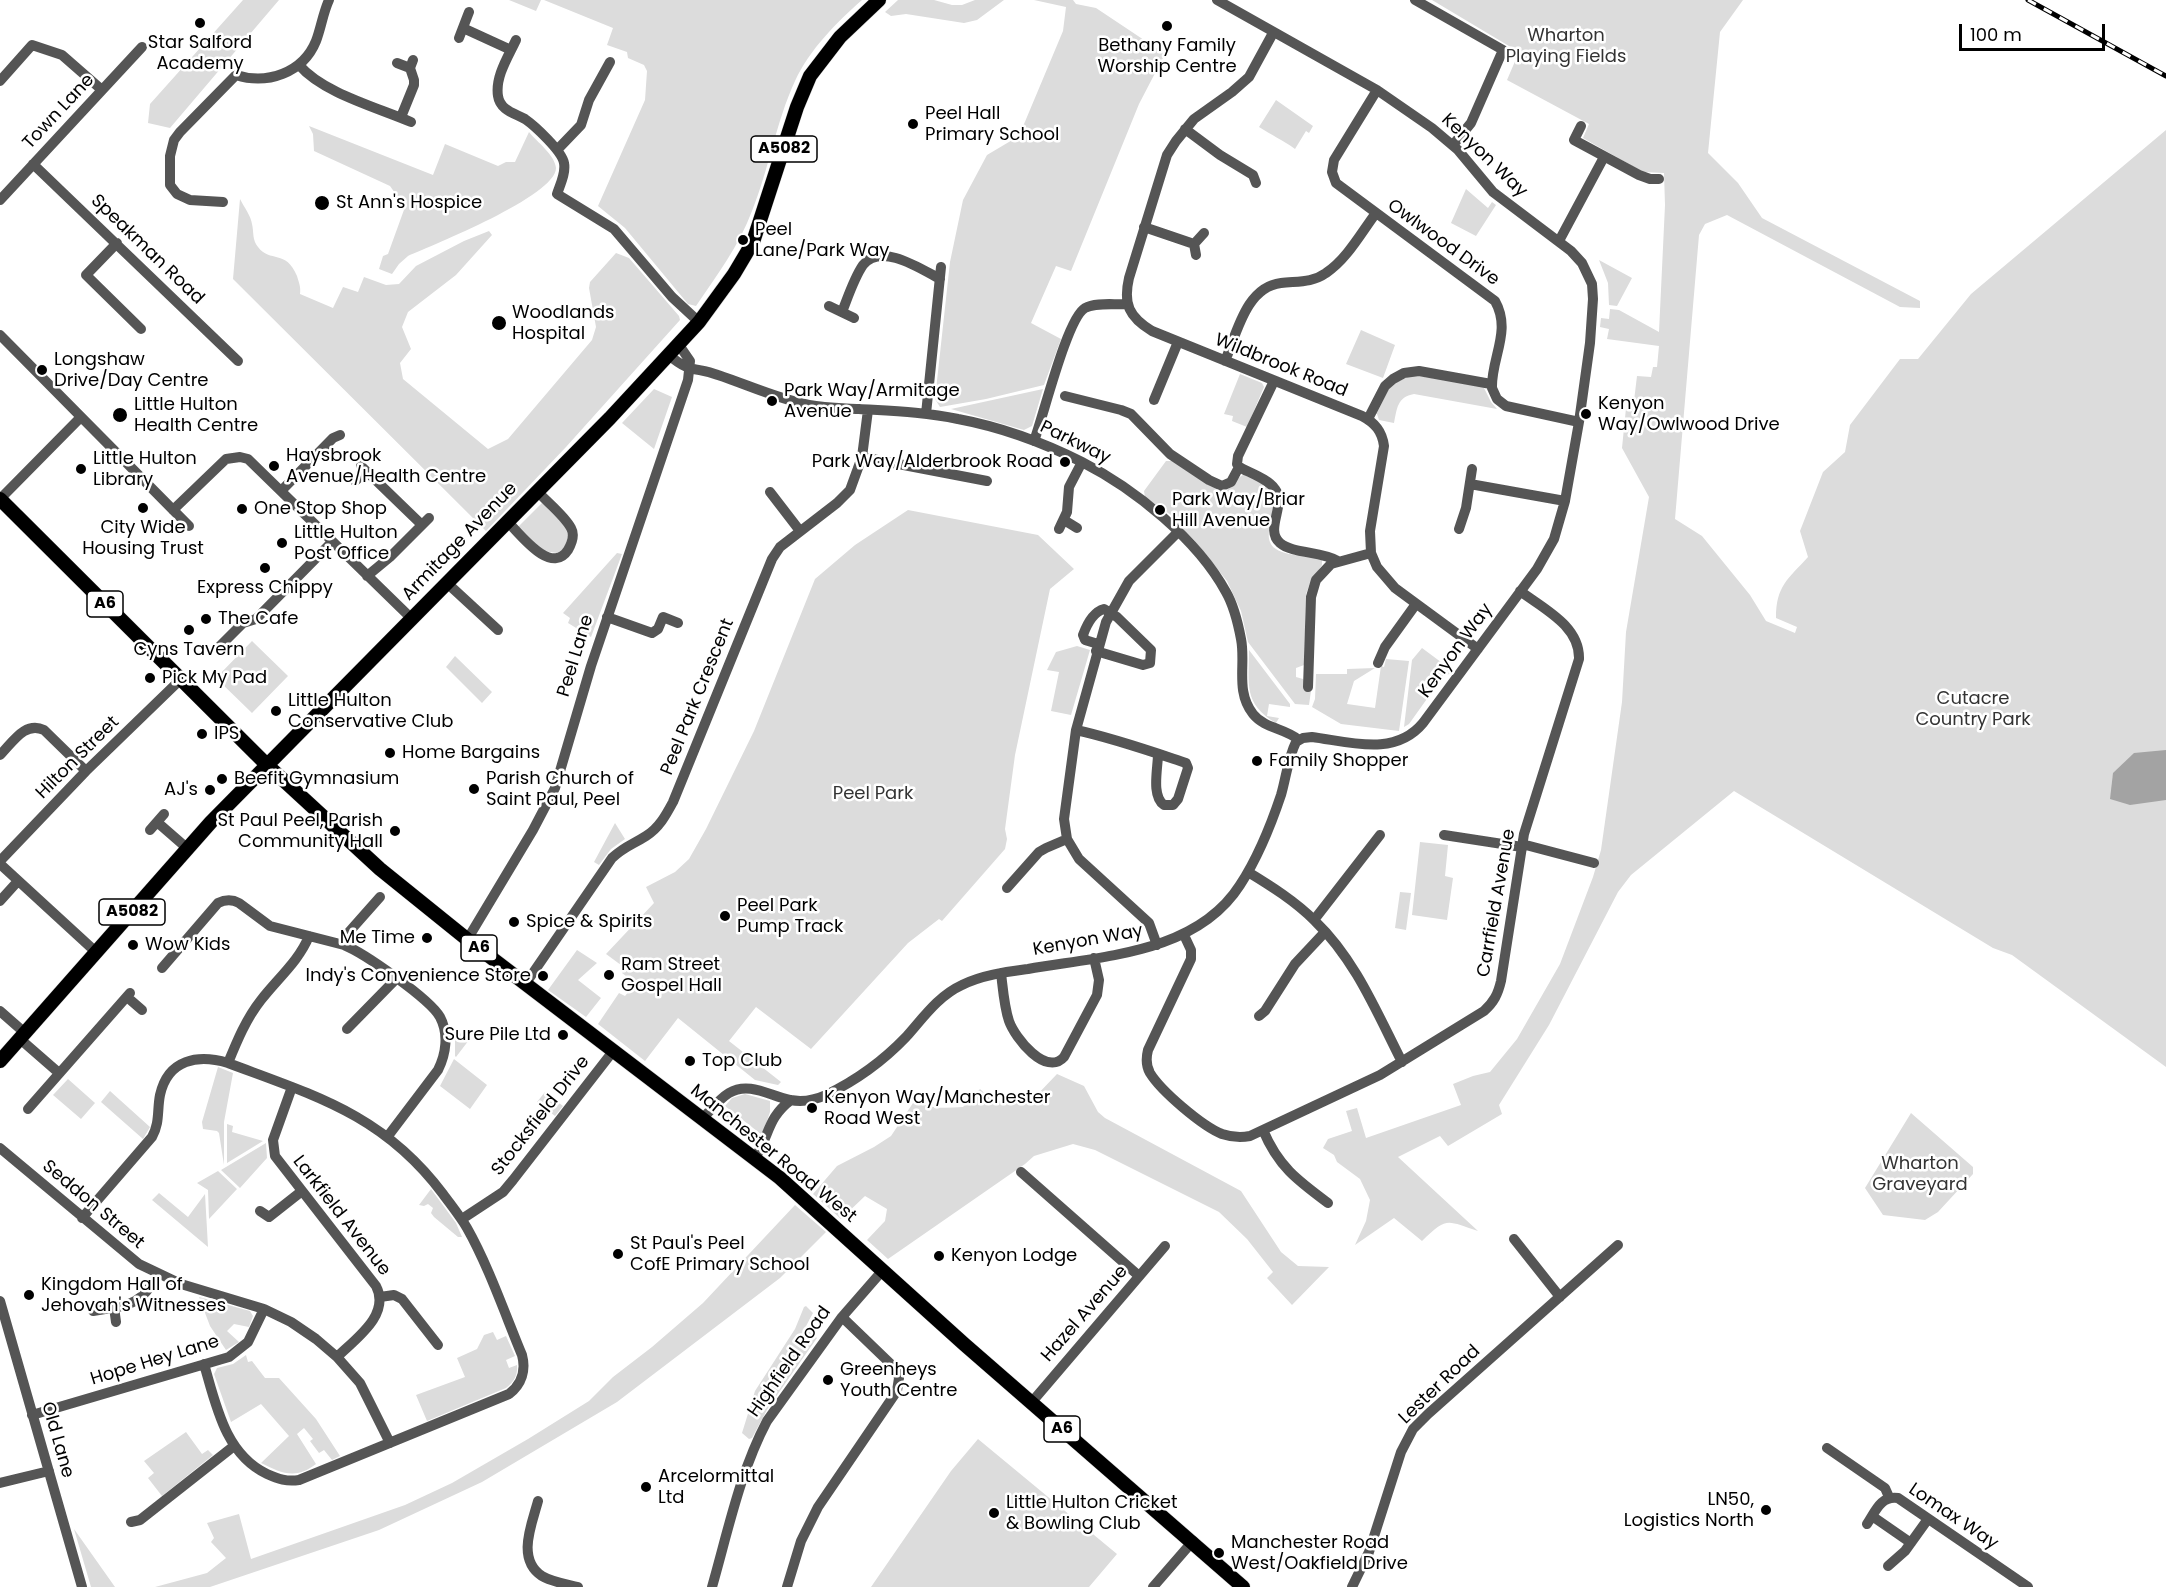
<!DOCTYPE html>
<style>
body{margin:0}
#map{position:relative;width:2166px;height:1587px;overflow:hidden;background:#fff;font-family:Poppins,sans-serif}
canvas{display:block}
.scale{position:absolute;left:1959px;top:24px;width:146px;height:27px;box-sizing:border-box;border:3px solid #000;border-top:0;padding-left:8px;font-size:18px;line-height:21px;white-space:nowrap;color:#000;-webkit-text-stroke:4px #fff;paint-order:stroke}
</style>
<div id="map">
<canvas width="2166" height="1587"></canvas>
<div class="scale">100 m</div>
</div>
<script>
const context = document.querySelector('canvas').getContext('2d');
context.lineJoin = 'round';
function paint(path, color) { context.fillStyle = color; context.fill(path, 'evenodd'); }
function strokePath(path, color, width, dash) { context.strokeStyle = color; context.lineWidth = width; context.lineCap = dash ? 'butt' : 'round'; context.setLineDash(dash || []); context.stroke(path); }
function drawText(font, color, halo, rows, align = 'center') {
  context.font = font + ' Poppins,sans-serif'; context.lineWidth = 5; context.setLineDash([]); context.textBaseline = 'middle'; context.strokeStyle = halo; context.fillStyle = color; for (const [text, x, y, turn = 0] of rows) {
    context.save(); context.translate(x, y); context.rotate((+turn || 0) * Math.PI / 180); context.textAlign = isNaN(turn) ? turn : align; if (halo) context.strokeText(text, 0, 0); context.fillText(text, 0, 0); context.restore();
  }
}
const green = new Path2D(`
 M243 0H279L170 128 148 123 150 104Z
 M509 0H541L536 11Z
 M544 0H862C836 23 810 49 795 81 776 122 769 169 752 211 739 246 717 275 696 306L688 304 625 228 598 206 645 100 647 71 644 65 628 58 627 52 607 45 613 28Z
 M898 0H934L952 5H962L975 0H1004L977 20 964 23 906 14 891 16 885 12Z
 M1034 0H1073L1076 4 1096 8 1165 54 1139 104 1071 271 1056 266 1031 323 1061 339 1044 385 986 399 940 407 935 399 950 262 963 200 987 155 1019 136 1063 31 1066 7Z
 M1432 0H1743L1720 32 1708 153 1738 183 1762 218 1920 301V308L1900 307 1727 215 1705 224 1699 235 1675 519 1702 536 1750 595 1766 621 1795 633 1797 627 1776 618C1776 586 1788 579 1808 557L1800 531 1823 472 1845 452 1850 425 1900 359H1918L1971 294 2166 130V1067L2012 955 1993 948 1734 791 1631 875 1618 892 1549 1025 1499 1105 1502 1114 1448 1146 1440 1136 1398 1157 1478 1231C1446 1221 1448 1216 1422 1241L1394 1218 1355 1245 1366 1221 1370 1200 1360 1179 1337 1162 1334 1155 1323 1148 1328 1139 1352 1131 1346 1111 1357 1108 1366 1138 1461 1105 1453 1084 1473 1076 1490 1072 1517 1039 1560 964 1593 877 1601 850 1622 702 1626 632 1649 497 1622 448 1626 408 1633 409 1637 376 1651 377 1653 367H1657L1659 346 1607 339 1609 329 1600 327 1601 318 1609 319 1610 309 1619 310 1659 332 1665 205 1664 173 1643 172 1583 138 1589 124 1507 80 1519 52Z
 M1276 100 1313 126 1309 133 1306 131 1295 149C1283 140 1271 135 1259 127Z
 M309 126 433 175 445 144 498 166 506 162H515L529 132C537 142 555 155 556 168 556 196 433 245 408 256L399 264 392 274 379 269 383 256 388 254 405 207 390 186 314 151 313 134Z
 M1466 189 1488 208 1492 202 1496 205 1476 236 1451 223Z
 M240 199C244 207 251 216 252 224 254 232 252 240 258 247 270 263 286 249 297 276 299 283 301 287 300 294L333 308 343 287 358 292 364 277 386 285 399 284 416 266 464 241 489 231 492 235 456 275 408 312 402 327 411 349 400 363 403 379 488 449 508 439 592 340 596 327 589 288 590 282 616 253 629 258 679 316 680 320 566 447 486 531 233 279Z
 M1599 260 1632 278 1617 306 1609 305 1608 283Z
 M1361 330 1395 345 1383 378 1346 364Z
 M1240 374 1262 383 1264 387 1247 427 1232 421 1233 416 1224 414Z
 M1412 375 1483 386 1491 402 1497 409 1414 394C1397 397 1397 409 1394 423L1379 420 1377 414H1375L1391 385Z
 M654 389 672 397 654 449 622 423Z
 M1043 389 1032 426 1024 430 951 409Z
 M1166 461H1172L1220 490C1233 492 1233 480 1243 475 1302 490 1252 533 1276 549 1288 557 1308 554 1322 560V565L1310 583 1306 594 1304 665 1296 668V677L1303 679 1311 691 1309 705 1295 704 1248 642 1241 611 1227 581 1194 540 1171 519V515L1145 497 1144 491Z
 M542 503 567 528 569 533 565 548 557 553 543 551 518 527Z
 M908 510 1038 535 1074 569 1050 589 1015 755 1005 829 1007 839 1005 849 942 921 939 919 908 943 811 1049 756 1007 729 1041 781 1082 778 1085 755 1080 678 1018 645 1061 598 1024 619 993 625 996 631 989 628 983 630 979 622 973 625 968 606 954 654 903 646 887 675 872 689 859 706 829 754 731 815 579 855 545Z
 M617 553 622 554 591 637 568 623 570 618 563 613Z
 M252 641 288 676 252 713 216 678Z
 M1077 646 1090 650 1071 715 1051 711 1059 672 1047 670 1056 652Z
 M1422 648 1453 671 1450 674 1444 675 1409 724 1404 727 1412 660Z
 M1249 650 1290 704V707L1269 704 1267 716 1279 718 1276 723C1243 704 1249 684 1249 650Z
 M455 656 492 692 482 703 446 667Z
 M1386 659 1409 661 1399 731 1341 724 1312 707 1315 699 1316 674H1347V669L1375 668 1354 681 1347 704 1375 708 1381 666 1384 667Z
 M615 823 625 839 611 849 599 865 594 862Z
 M1420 842 1448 845 1445 876 1453 878 1447 920 1412 915Z
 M1400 892 1411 893 1406 930 1395 928Z
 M577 950 597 963 578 980 601 998 586 1017 548 990Z
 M455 1029 469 1040 456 1057 455 1056Z
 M454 1059 487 1085 470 1109 440 1086Z
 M218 1067 233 1073 224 1122V1165L219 1133 217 1131 203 1129 202 1122Z
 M1057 1074 1084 1086 1098 1112 1105 1118 1241 1191 1281 1252 1298 1266 1329 1267 1292 1305 1267 1278 1273 1272 1247 1239 1219 1212 1095 1150 1073 1144 1034 1156 1025 1164 888 1259 867 1240 885 1221 887 1209 865 1196 841 1219 813 1194 837 1166 874 1147 891 1136 915 1100C930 1110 946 1108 963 1107L980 1089 994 1102 1035 1097Z
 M68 1079 95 1103 81 1119 53 1095Z
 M110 1091 150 1127 143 1139 101 1102Z
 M545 1092 563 1106 555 1116 537 1102Z
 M745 1094 770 1101V1112L762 1135 725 1106 732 1098Z
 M723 1108 760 1137 751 1142 720 1117Z
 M1911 1113 1973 1167V1174L1938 1212 1925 1220 1883 1215 1865 1188Z
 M227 1124 233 1126 232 1132 263 1141 227 1163Z
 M266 1143 267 1158 240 1188 221 1170Z
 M218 1171 237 1189 209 1219 208 1190 197 1183Z
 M431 1189 456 1223 462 1237H458L434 1217 431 1213 433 1208 428 1204 424 1206 419 1205Z
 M159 1193 188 1217 205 1194 208 1247 152 1200Z
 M795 1205 826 1232 780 1278 617 1402 482 1482 379 1530 210 1587H155L207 1573 226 1558 211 1542 214 1538 207 1523 239 1514 251 1559 405 1505 452 1483 528 1439 589 1401 613 1377 652 1347 703 1303Z
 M199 1297 250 1311 253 1316 249 1327 234 1324 227 1331 239 1342 226 1350 210 1326Z
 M806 1306 813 1313 805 1328 817 1338 768 1408 752 1438 749 1439 742 1433 755 1391 795 1329 804 1307Z
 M493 1332 497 1340 506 1336 515 1356 506 1360 509 1368 517 1365C518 1375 514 1382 506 1388L427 1421 416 1395 465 1377 457 1358 477 1349 484 1335Z
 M246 1355 248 1362 252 1361 265 1378H279L316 1419 340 1456 332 1460 324 1450 319 1453 310 1441 313 1439 304 1428 297 1434 316 1464C296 1480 281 1473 261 1463L289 1436 261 1404 231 1422 214 1374 217 1368 233 1364Z
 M186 1432 202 1454 208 1450 213 1455 162 1496 148 1478 154 1473 144 1461Z
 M978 1439 1117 1554 1089 1587H871L951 1471Z
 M74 1529 115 1587H91Z`);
const water = new Path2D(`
 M2166 750V800L2130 805 2110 799 2113 773 2134 753Z`);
const minor = new Path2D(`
 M1415 0 1503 50 1471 123 1453 145
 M463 28 511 50
 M1273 33 1249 77 1232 92 1194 119 1176 141 1167 155 1129 278C1123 304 1129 317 1152 331L1362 416C1375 423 1382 431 1384 446L1370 531 1371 553 1377 567 1395 588 1478 649
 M459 38 469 12
 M516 40C508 57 495 77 498 96 500 110 514 113 525 119 535 126 562 151 564 163 566 173 560 185 557 194L614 229 672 297 699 322
 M397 63 410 68 413 60
 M299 65C323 93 376 107 411 122
 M0 81 32 45 62 55 102 90
 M1377 90 1334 160 1332 172 1336 183 1495 301C1512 331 1491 358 1492 388L1497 399 1506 406 1579 422
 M401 117 414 85V80L410 68
 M1581 126 1574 140 1639 175 1650 179H1659
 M1185 129 1220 155 1253 175 1256 183
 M557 150 581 125 589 100 610 62
 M33 164 238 361
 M0 200 142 47
 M223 202 190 200 177 194 170 185V156L174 140 180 132 236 75C267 85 303 73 316 41 321 28 323 13 329 0
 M1144 227 1194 244
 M1559 241 1604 157
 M117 243 86 275 141 329
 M1196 255 1194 244 1204 233
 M829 306 854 318
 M842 312C848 297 854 278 863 265 881 242 921 269 940 279
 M0 335 189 526
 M669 355C689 373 696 367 718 375 748 385 778 399 809 405 825 408 842 408 859 409 892 411 925 412 958 419 1001 427 1044 443 1082 462 1135 489 1197 539 1226 592 1234 606 1238 623 1241 639 1246 664 1235 691 1253 714 1265 729 1285 728 1299 740
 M1225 361C1237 333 1246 287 1281 283 1297 281 1312 283 1326 273 1347 259 1361 233 1376 213
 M1065 396 1121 410 1131 414 1170 454 1209 480 1222 486 1231 482 1239 467 1237 464 1238 456 1274 381
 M1154 400 1178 342
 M926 414 941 267
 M1368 419 1385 386 1393 379 1404 373 1419 371 1491 384
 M1034 441C1043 418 1067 318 1085 308 1096 302 1115 305 1127 304
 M862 457 987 481
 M361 466 422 525
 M1239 467C1250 473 1268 479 1275 489 1287 505 1264 529 1280 543 1293 554 1321 551 1338 561
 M355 481 366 471
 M1470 484 1565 501
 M281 491 333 438 340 435
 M770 492 800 531
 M0 499 81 417
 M173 510 226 459 240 457 248 459 411 618
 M1064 520 1077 528
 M507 521C520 534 551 576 568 550 572 543 575 535 571 528 565 516 546 501 537 491
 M1059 529 1067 512 1069 487 1082 462
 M1459 529 1466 508 1472 469
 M367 576 390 557 429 518
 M447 583 498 630
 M607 617 652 633 658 629 663 617 678 623
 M219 647 243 623 256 619 332 542
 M1096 651 1143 665 1150 663 1151 650 1117 617 1104 609C1093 612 1087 624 1083 635L1085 640 1098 644
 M1378 663 1385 647 1416 604
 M1308 687 1311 597 1316 580 1331 564 1371 553
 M1076 730C1113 738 1150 751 1186 763L1188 768 1178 799 1173 805H1164C1151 796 1158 768 1158 754
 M0 755C13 742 25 721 44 730L86 771
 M157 822 188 849
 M150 830 164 814
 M1444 835 1522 847
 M1522 844 1594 863
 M0 861 86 771 180 680
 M0 864 97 953
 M1248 872C1271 886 1295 901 1315 921 1355 959 1377 1013 1402 1062
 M1007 888 1039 852 1046 848 1067 839
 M0 901 18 881
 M1314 920 1380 835
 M1184 935 1191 950V959L1148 1050C1146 1058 1146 1066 1150 1073 1161 1091 1202 1126 1222 1134 1231 1137 1240 1138 1250 1136L1380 1075 1484 1011C1494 1002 1498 994 1501 981L1524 834 1579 659C1580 626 1544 609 1520 591
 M467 940 533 830 555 788 591 666 688 380 690 361 679 345
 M344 945C364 953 430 999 440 1017 449 1034 446 1054 438 1070L388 1136
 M1157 945 1149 923 1079 859 1067 839 1064 819 1076 730 1106 622 1129 581 1178 532
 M162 968 218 903C226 899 232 899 239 903L270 926 344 945 349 932 380 897
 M1001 973C1003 989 1004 1006 1009 1021 1015 1038 1046 1077 1064 1057L1097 995 1099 980 1094 958
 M526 983 612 858C625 846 632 845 646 836 659 828 666 815 673 802L772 559 780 547 837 503 850 490 862 457 868 410
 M127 997 142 1010
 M0 1011 25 1033
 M1259 1016 1265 1011 1295 964 1325 932
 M347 1029 396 979
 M20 1039 59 1073
 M228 1063C237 1041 246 1019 261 1000 277 979 299 961 309 936
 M292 1087 273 1140 275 1156 376 1286C391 1315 355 1339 337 1357
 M28 1109 130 993
 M703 1118C711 1110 719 1099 729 1093 749 1081 770 1096 790 1100 801 1102 815 1100 826 1095 855 1081 884 1060 906 1037 923 1018 938 996 962 985 982 975 1006 972 1028 969 1101 956 1196 954 1240 885 1257 859 1271 825 1281 795 1286 778 1288 758 1296 742L1303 738 1312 737C1350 742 1395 757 1423 723L1537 569 1554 539 1565 501 1579 422 1590 343 1593 299 1592 284 1582 263 1571 251 1493 192 1458 150 1432 128 1377 90 1217 0
 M1263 1130C1278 1166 1297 1180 1328 1203
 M0 1148 139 1264 181 1284 264 1309 291 1322 316 1339 337 1357 360 1383 390 1443
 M755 1158C770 1135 767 1118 791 1100
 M1021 1172 1139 1276
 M260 1211 269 1217 302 1191
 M82 1218 152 1137C160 1123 157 1110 160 1095 168 1059 198 1054 228 1063 316 1096 384 1115 443 1194 451 1205 460 1216 467 1228 488 1265 505 1314 522 1355 526 1370 522 1384 509 1394L299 1480C287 1482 278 1479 267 1474 225 1454 216 1405 204 1364
 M462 1219 503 1192 513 1180 614 1050
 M1514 1239 1560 1297
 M380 1297 394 1295 402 1299 438 1345
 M0 1301 82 1587
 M114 1307 116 1322
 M93 1311C129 1305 139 1307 159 1274
 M1031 1403 1165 1246
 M32 1415 229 1357 248 1342 264 1309
 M1827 1448 1885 1488 1889 1497
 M0 1483 49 1471
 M538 1501C532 1524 516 1559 542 1576 552 1582 566 1584 578 1587
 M1872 1516 1911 1543
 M131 1522 140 1520 234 1446
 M1867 1524C1875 1512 1881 1495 1898 1498L2028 1587
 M1888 1566 1905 1551 1928 1519
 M712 1587C728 1531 740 1472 767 1421L842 1317 883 1270
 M787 1587 801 1541 818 1507 897 1391 899 1378 896 1369 842 1317
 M1153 1587 1193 1541
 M1352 1587 1369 1552 1401 1452 1413 1429 1428 1414 1618 1245`);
const major = new Path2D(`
 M0 499 267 765 380 869 468 940 780 1178 964 1344 1243 1587
 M0 1061 211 822 610 418 699 322 734 274 753 242 797 107 810 76 840 37 879 0`);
const rail = new Path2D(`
 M2028 0 2166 76`);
const markers = [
 [200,23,6,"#000"],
 [1167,26,6,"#000"],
 [913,124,6,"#000"],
 [322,203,8,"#000"],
 [743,240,6,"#000"],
 [499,323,8,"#000"],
 [42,370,6,"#000"],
 [772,401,6,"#000"],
 [1586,414,6,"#000"],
 [120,415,8,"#000"],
 [1065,462,6,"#000"],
 [274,466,6,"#000"],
 [81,469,6,"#000"],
 [143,508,6,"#000"],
 [242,509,6,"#000"],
 [1160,510,6,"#000"],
 [282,543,6,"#000"],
 [265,568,6,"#000"],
 [206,619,6,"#000"],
 [189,630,6,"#000"],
 [150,678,6,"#000"],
 [276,711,6,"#000"],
 [202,734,6,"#000"],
 [390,753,6,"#000"],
 [1257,761,6,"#000"],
 [222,779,6,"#000"],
 [474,789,6,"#000"],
 [210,790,6,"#000"],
 [395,831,6,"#000"],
 [725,916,6,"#000"],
 [514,922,6,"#000"],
 [427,938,6,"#000"],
 [133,945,6,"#000"],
 [609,975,6,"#000"],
 [543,976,6,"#000"],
 [563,1035,6,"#000"],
 [690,1061,6,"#000"],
 [812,1108,6,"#000"],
 [618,1254,6,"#000"],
 [939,1256,6,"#000"],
 [29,1295,6,"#000"],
 [828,1380,6,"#000"],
 [646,1487,6,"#000"],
 [1766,1510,6,"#000"],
 [994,1513,6,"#000"],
 [1219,1553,6,"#000"]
];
const shields = [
 [784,149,66],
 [105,604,36],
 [132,912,66],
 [479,948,36],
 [1062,1429,36]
];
const shieldNames = [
 ["A5082",784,149],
 ["A6",105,604],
 ["A5082",132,912],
 ["A6",479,948],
 ["A6",1062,1429]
];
const parkNames = [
 ["Wharton",1566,36],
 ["Playing Fields",1566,57],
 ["Cutacre",1973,699],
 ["Country Park",1973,720],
 ["Peel Park",873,794],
 ["Wharton",1920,1164],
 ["Graveyard",1920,1185]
];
const poiNames = [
 ["Star Salford",200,43,"center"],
 ["Academy",200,64,"center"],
 ["Bethany Family",1167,46,"center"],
 ["Worship Centre",1167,67,"center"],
 ["Peel Hall",925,114],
 ["Primary School",925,135],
 ["St Ann's Hospice",336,203],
 ["Peel",755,230],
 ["Lane/Park Way",755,251],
 ["Woodlands",512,313],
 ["Hospital",512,334],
 ["Longshaw",54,360],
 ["Drive/Day Centre",54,381],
 ["Park Way/Armitage",784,391],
 ["Avenue",784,412],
 ["Kenyon",1598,404],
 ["Way/Owlwood Drive",1598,425],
 ["Little Hulton",134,405],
 ["Health Centre",134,426],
 ["Haysbrook",286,456],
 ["Avenue/Health Centre",286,477],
 ["Little Hulton",93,459],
 ["Library",93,480],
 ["Park Way/Alderbrook Road",1053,462,"right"],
 ["Park Way/Briar",1172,500],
 ["Hill Avenue",1172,521],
 ["One Stop Shop",254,509],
 ["City Wide",143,528,"center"],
 ["Housing Trust",143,549,"center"],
 ["Little Hulton",294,533],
 ["Post Office",294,554],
 ["Express Chippy",265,588,"center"],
 ["The Cafe",218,619],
 ["Cyns Tavern",189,650,"center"],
 ["Pick My Pad",162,678],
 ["Little Hulton",288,701],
 ["Conservative Club",288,722],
 ["IPS",214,734],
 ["Home Bargains",402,753],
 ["Family Shopper",1269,761],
 ["Beefit Gymnasium",234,779],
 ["Parish Church of",486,779],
 ["Saint Paul, Peel",486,800],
 ["AJ's",198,790,"right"],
 ["St Paul Peel, Parish",383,821,"right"],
 ["Community Hall",383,842,"right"],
 ["Peel Park",737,906],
 ["Pump Track",737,927],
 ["Spice & Spirits",526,922],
 ["Me Time",415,938,"right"],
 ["Wow Kids",145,945],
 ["Ram Street",621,965],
 ["Gospel Hall",621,986],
 ["Indy's Convenience Store",531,976,"right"],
 ["Sure Pile Ltd",551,1035,"right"],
 ["Top Club",702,1061],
 ["Kenyon Way/Manchester",824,1098],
 ["Road West",824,1119],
 ["St Paul's Peel",630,1244],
 ["CofE Primary School",630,1265],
 ["Kenyon Lodge",951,1256],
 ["Kingdom Hall of",41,1285],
 ["Jehovah's Witnesses",41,1306],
 ["Greenheys",840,1370],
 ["Youth Centre",840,1391],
 ["Arcelormittal",658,1477],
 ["Ltd",658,1498],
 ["LN50,",1754,1500,"right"],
 ["Logistics North",1754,1521,"right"],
 ["Little Hulton Cricket",1006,1503],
 ["& Bowling Club",1006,1524],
 ["Manchester Road",1231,1543],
 ["West/Oakfield Drive",1231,1564]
];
const streetNames = [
 ["Town Lane",59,112,-47],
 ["Kenyon Way",1484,156,44],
 ["Owlwood Drive",1443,243,36],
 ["Speakman Road",147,250,44],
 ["Wildbrook Road",1281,366,22],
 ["Parkway",1075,443,26],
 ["Armitage Avenue",460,542,-46],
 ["Kenyon Way",1456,651,-54],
 ["Peel Lane",576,656,-73],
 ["Peel Park Crescent",698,697,-68],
 ["Hilton Street",78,758,-45],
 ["Carrfield Avenue",1497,903,-80],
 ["Kenyon Way",1088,941,-10],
 ["Stocksfield Drive",541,1116,-52],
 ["Manchester Road West",773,1154,39],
 ["Seddon Street",93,1205,40],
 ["Larkfield Avenue",341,1216,52],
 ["Hazel Avenue",1085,1314,-49],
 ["Hope Hey Lane",155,1361,-17],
 ["Highfield Road",790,1362,-55],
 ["Lester Road",1440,1385,-44],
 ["Old Lane",57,1440,74],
 ["Lomax Way",1953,1517,34]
];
paint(green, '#dcdcdc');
paint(water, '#a3a3a3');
strokePath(major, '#dbdbdb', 15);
strokePath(minor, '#555', 10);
strokePath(major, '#000', 14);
strokePath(rail, '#000', 5);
strokePath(rail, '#fff', 3, [9]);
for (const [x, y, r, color] of markers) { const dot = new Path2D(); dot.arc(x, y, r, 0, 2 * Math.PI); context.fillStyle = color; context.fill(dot); strokePath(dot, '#fff', 2); }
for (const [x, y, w] of shields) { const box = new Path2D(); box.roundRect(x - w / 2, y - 13, w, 26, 4.5); context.fillStyle = '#fff'; context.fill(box); strokePath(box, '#000', 1.5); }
drawText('bold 16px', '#000', null, shieldNames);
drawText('18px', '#333', '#fff', parkNames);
drawText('18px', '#000', '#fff', poiNames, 'left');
drawText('18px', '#000', '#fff', streetNames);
</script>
